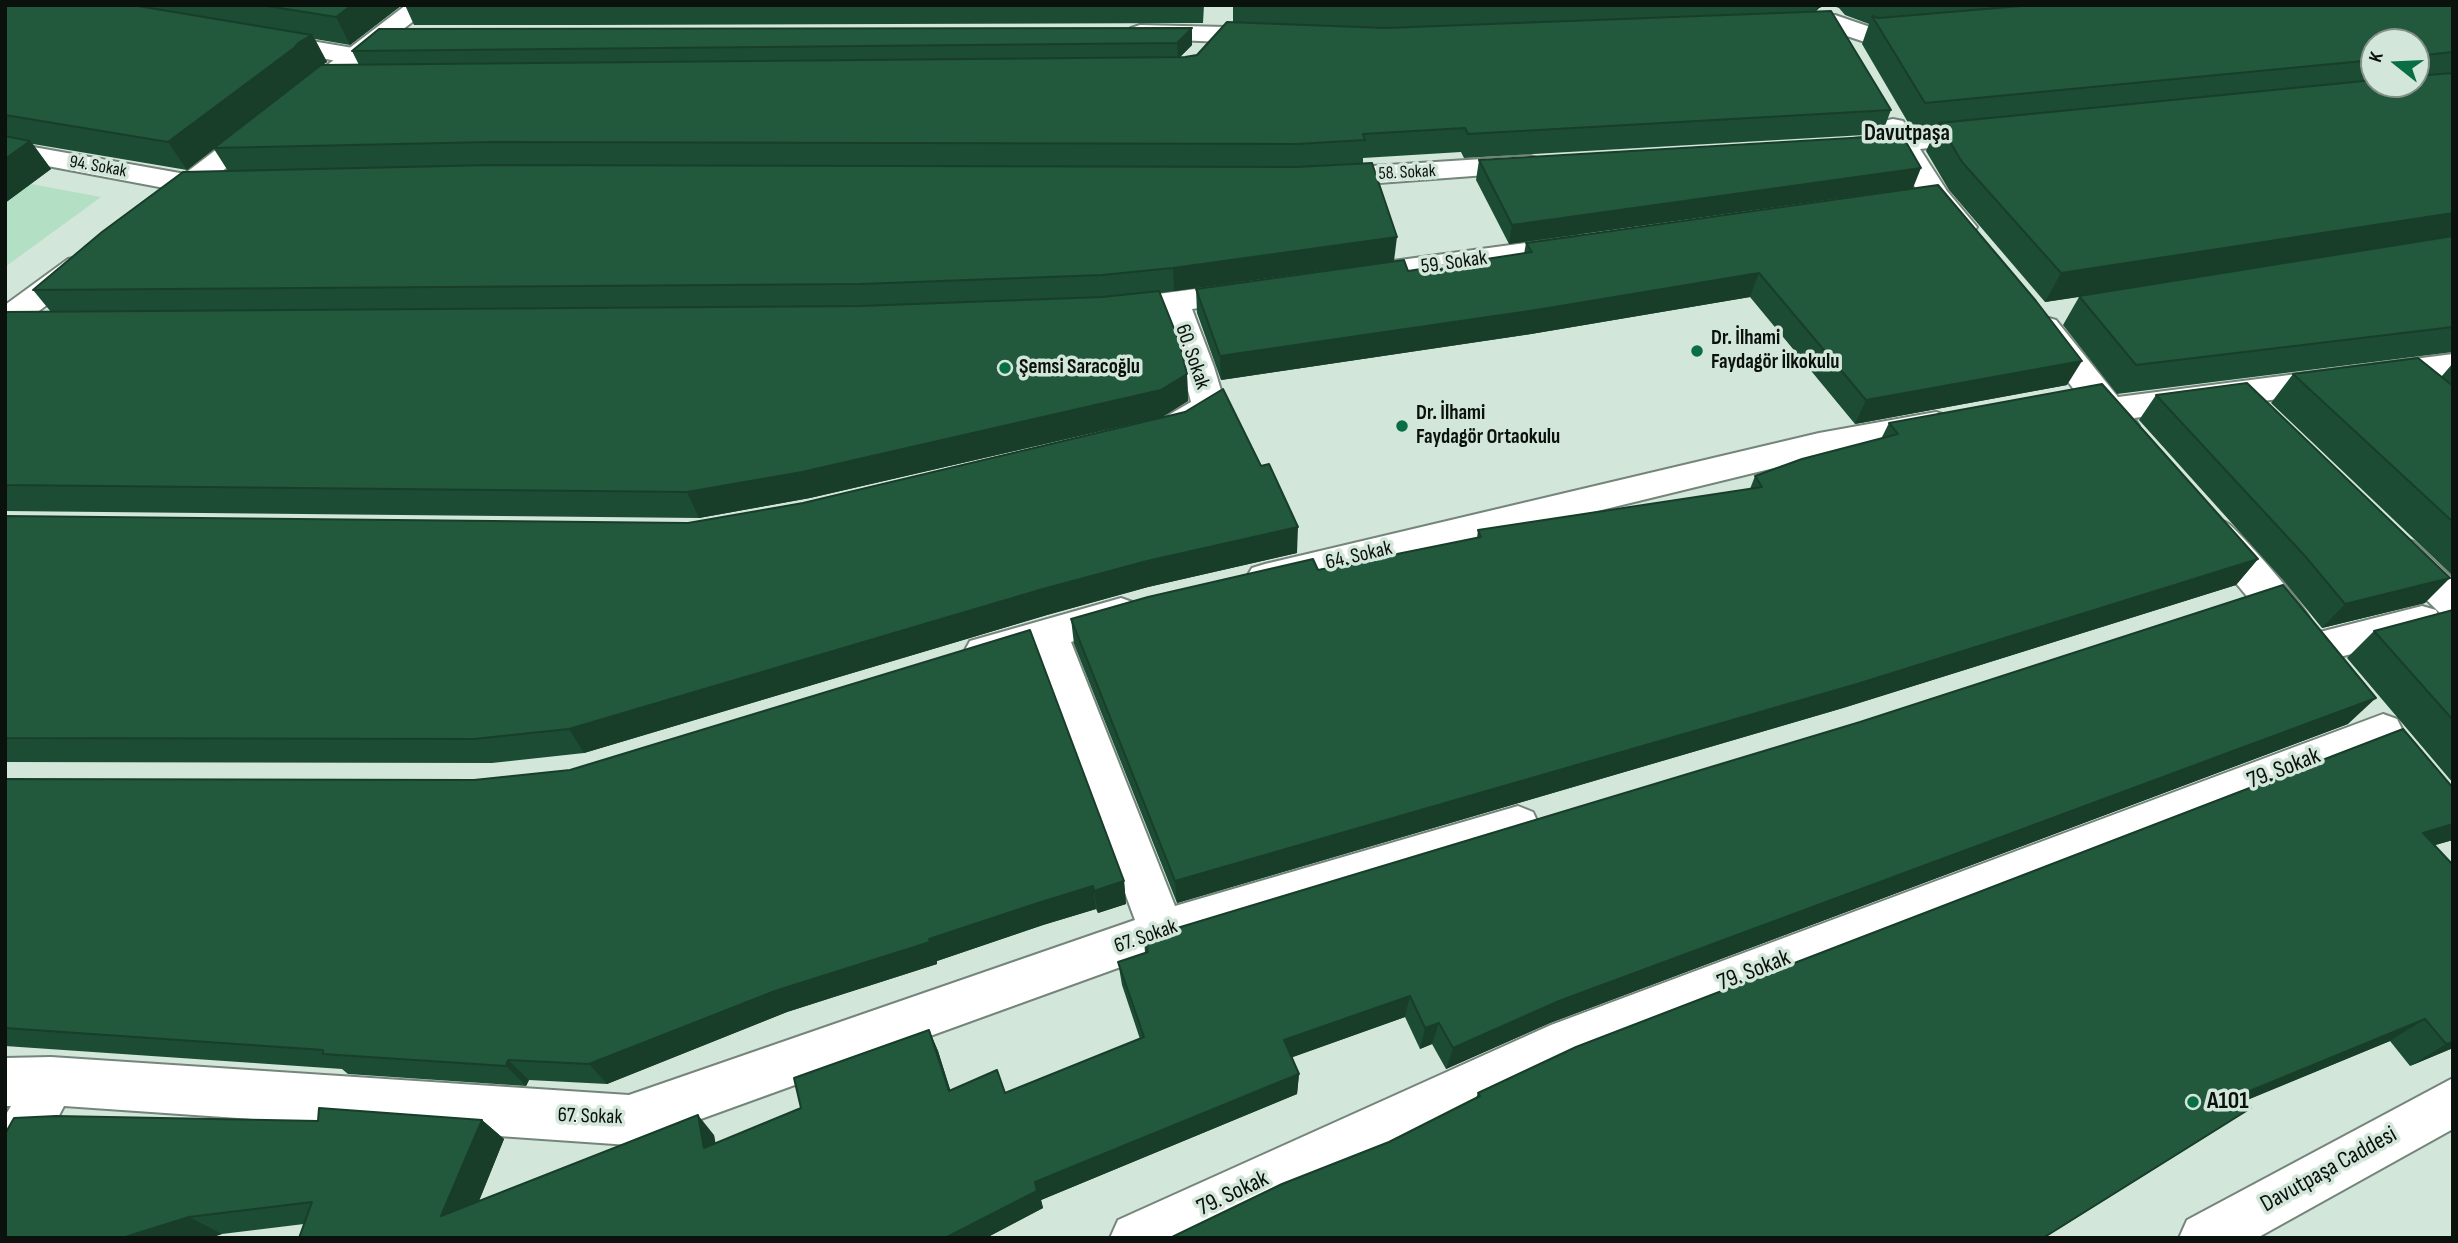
<!DOCTYPE html>
<meta charset="utf-8">
<style>
body{margin:0}
#map{position:relative;width:2458px;height:1243px;overflow:hidden;background:#d3e6da;font-family:"Sofia Sans Condensed",sans-serif}
canvas{display:block}
.frame{position:absolute;inset:0;border:7px solid #0b110d;pointer-events:none}
.north{position:absolute;left:2360px;top:28px;width:70px;height:70px;box-sizing:border-box;background:#d3e6da;border:2px solid #839188;border-radius:50%;rotate:288deg;font-size:19px;font-weight:700;line-height:28px;text-align:center;color:#0b110d}
.north::after{content:'';display:block;margin:auto;width:24px;height:32px;background:#096e44;clip-path:polygon(50% 0,100% 100%,50% 72%,0 100%)}
</style>
<div id="map">
<canvas width="2458" height="1243"></canvas>
<div class="frame"></div>
<div class="north">K</div>
</div>
<script>
const context = document.querySelector('canvas').getContext('2d');
context.lineJoin = 'round';
function paint(path, color) { context.fillStyle = color; context.fill(path, 'evenodd'); }
function strokePath(path, color, width, dash) { context.strokeStyle = color; context.lineWidth = width; context.lineCap = dash ? 'butt' : 'round'; context.setLineDash(dash || []); context.stroke(path); }
function drawText(font, color, halo, rows, align = 'center') {
  context.font = font + ' "Sofia Sans Condensed",sans-serif'; context.lineWidth = 7; context.setLineDash([]); context.textBaseline = 'middle'; context.strokeStyle = halo; context.fillStyle = color; for (const [text, x, y, turn = 0] of rows) {
    context.save(); context.translate(x, y); context.rotate((+turn || 0) * Math.PI / 180); context.textAlign = isNaN(turn) ? turn : align; if (halo) context.strokeText(text, 0, 0); context.fillText(text, 0, 0); context.restore();
  }
}
const green = new Path2D(`
 M15 181 101 197 5 267V187Z`);
const minor = new Path2D(`
 M1787 15H1835L1870 27 1917 23 1926 26 1930 31 1926 36 1868 43 1832 31 1778 28 1774 23 1778 18Z
 M1140 25 1269 28 1278 31 1282 36 1278 41 1269 44 1131 38 1127 33 1131 28Z
 M270 34 353 48 362 50 366 56 362 62 353 64 261 47 257 42 261 37Z
 M1893 119 1903 121 1910 133 1984 127 1994 129 1998 135 1994 141 1920 149 1947 191 1977 227 1973 233C1965 235 1958 237 1951 233 1932 220 1906 172 1894 151L1856 154 1846 152 1842 146 1846 140 1884 135 1879 127 1883 121Z
 M5 142 191 175 222 173 232 176 236 182 232 188 191 193 5 158Z
 M1530 156 1540 159 1544 165 1540 171 1325 187 1315 184 1311 178 1315 172 1325 169Z
 M1577 236 1588 238 1592 245 1588 252 1356 286 1345 283 1341 276 1345 269 1356 266Z
 M1248 282 1259 285 1264 292 1259 299 1192 309 1214 367 1226 407C1219 418 1185 440 1171 440 1167 439 1164 437 1160 436L1155 428 1160 420 1191 402 1182 367 1162 314 1113 320 1102 317 1097 310 1102 303 1113 300Z
 M2045 317 2056 320 2118 397 2453 354V376L2134 418 2139 426 2134 434C2126 437 2120 439 2113 435 2103 431 2039 343 2029 327L2034 320Z
 M1936 412 1948 416 1953 424 1948 432 1819 457 1265 592 1252 588 1246 578 1252 568 1265 564 1819 433Z
 M2215 519C2220 520 2226 521 2230 525 2246 539 2316 617 2316 633L2422 606 2436 610 2441 621 2436 632 2422 636 2312 664 2298 660 2292 649 2295 644 2284 641 2202 542 2197 532 2202 522Z
 M2401 538 2414 542 2453 579V618L2440 613 2388 562 2383 552 2388 542Z
 M1121 598 1135 603 1140 613 1135 623 1071 642 1175 906 1518 806 1533 812 1539 825 1533 838 1162 952 629 1145 64 1106 23 1184 5 1191V1116L11 1106H5V1058L51 1057 629 1095 1135 920 1036 652 984 667 970 663 964 652 970 641Z
 M2383 714 2397 719 2403 731 2397 743 1565 1066 1195 1238H1110L1118 1220 1551 1025Z`);
const tertiary = new Path2D(`
 M406 5H434L174 209 164 212 154 209 149 203 154 197Z
 M79 257 90 259 94 266 90 273 16 328 5 331V305L68 259Z
 M2453 1078V1129L2257 1238H2179L2187 1220Z`);
const wall = new Path2D(`
 M5 5H402L350 45 315 39 327 62 322 65H359L352 51 1192 28V45L1180 57H1185L1197 55 1233 22V5H1826L1819 8 1816 11 1891 110 1882 134 1464 158 1461 152 1363 158V163L1394 261 1160 293 1187 374 1188 401 1162 417 810 498 699 518 5 511V312H51L33 290 228 171 214 149 187 170 33 144 51 169 5 203Z
 M405 5H1204L1203 23 586 25H414Z
 M1831 5H2453V352L2117 394 2063 325 2079 297 2045 302 1949 190 1926 151 1936 129 1913 131 1862 44 1869 24 1845 15 1839 8ZM2374 42H2416V84H2374Z
 M1479 160 1913 188 1509 244 1476 180Z
 M1938 185 2067 385 1855 424 1750 297 1531 334 1221 380 1197 313 1196 289 1408 271 1524 254 1526 243Z
 M2453 363V576L2271 403 2293 374 2441 377Z
 M2156 395 2425 603 2322 628 2283 580 2139 420Z
 M1889 423 2258 559 2236 585 1843 708 1177 903 1074 644 1071 619 1477 538 1478 530 1750 489 1755 476 1881 439Z
 M5 516 1297 553 1148 587 1047 615 584 753 492 763 5 762Z
 M2453 610V783L2347 658 2374 631Z
 M2348 724 1550 1023 1446 1069 1432 1044 1420 1049 1405 1017 1292 1057 1299 1074 1297 1094 1041 1200 1043 1208 986 1238H299L304 1224 222 1234 210 1238H5L318 1121 482 1120 504 1139 479 1201 714 1135 715 1143 801 1108 929 1030 938 1051 950 1090 1005 1093 1140 1039 1122 985 1118 962 1145 953 1144 938Z
 M5 779 1124 881 1126 904 1098 913 1096 909 1043 925 937 961V964L787 1012 607 1084 529 1080 526 1086 348 1074 342 1069 5 1046Z
 M2453 788V840L2434 845 2453 865V1048L2410 1066 2390 1041 2245 1101 2220 1128 2044 1238H1170L1389 1142 1476 1098 1478 1093Z`);
const shadedWall = new Path2D(`
 M352 5H402L350 45 336 17Z
 M1818 5H1826L1819 8 1815 12Z
 M1192 28V45L1178 59 1177 43Z
 M312 35 327 62 313 71 309 76 214 148V149L187 170 168 142 298 43Z
 M30 141 51 169 5 203V159Z
 M1921 168 1913 188 1509 244 1512 225Z
 M2453 213V238L2045 302 2061 273Z
 M1397 237 1394 261 1174 291 1173 268Z
 M1759 273 1750 297 1531 334 1221 380 1220 356Z
 M2082 361 2067 385 1855 424 1866 400Z
 M1187 374 1188 401 1162 417 810 498 699 518 687 492Z
 M1298 527 1297 553 1148 587 1047 615 584 753 569 729 1043 589 1147 561Z
 M2258 559 2236 585 1843 708 1177 903 1175 881Z
 M2450 578 2425 603 2322 628 2345 604Z
 M2376 698 2348 724 1550 1023 1446 1069 1453 1048 1559 1001Z
 M2453 824V840L2391 858 2423 833Z
 M1124 881 1126 904 1098 913 1094 891Z
 M1093 886 1096 909 1043 925 937 961V964L787 1012 607 1084 589 1064 775 991 1038 903Z
 M1410 996 1405 1017 1282 1061 1284 1040Z
 M2425 1019 2390 1041 2210 1115 2240 1095Z
 M1439 1023 1432 1044 1420 1049 1425 1028Z
 M929 1030 938 1051 957 1111 949 1091Z
 M2453 1042V1048L2410 1066 2446 1044Z
 M508 1060 529 1080 526 1086 506 1066Z
 M1299 1074 1297 1094 1041 1200 1043 1208 986 1238H945L1035 1182Z
 M698 1115 714 1135 720 1166 704 1148Z
 M482 1120 504 1139 466 1233 441 1216Z
 M189 1217 222 1234 210 1238H122Z`);
const building = new Path2D(`
 M5 5H132L312 35 298 43 294 48 168 142 5 115Z
 M261 5H352L336 17Z
 M2032 5H2453V52L2416 56V42H2374V60L1925 103 1872 16 1879 18Z
 M1831 11 1891 110 1468 134 1465 128 1363 134 1365 140 1297 144 491 142 214 148 321 65 1185 57 1197 55 1227 22 1386 28Z
 M1192 28 1177 43 352 51 379 29Z
 M2453 73V213L2061 273 1962 162 1939 123 2374 80V84H2416V76Z
 M1902 135 1921 168 1512 225 1479 160Z
 M5 136 30 141 5 159Z
 M1372 163 1397 237 1173 268 1102 275 861 284 33 290 102 232 183 172 491 165 1297 167Z
 M1938 185 2036 301 2082 361 1866 400 1759 273 1536 310 1220 356 1196 289 1404 260 1408 271 1532 252 1526 243Z
 M2453 236V327L2136 365 2079 296Z
 M1159 291 1179 341 1187 374 1161 390 802 472 687 492 5 485V312L860 306 1102 297Z
 M2418 358 2453 386V522L2293 374Z
 M2247 383 2450 578 2345 604 2305 556 2156 395Z
 M2102 384 2258 559 1857 684 1175 881 1071 619 1148 597 1313 559 1318 570 1481 537 1478 530 1762 487 1755 476 1802 459 1898 434 1889 423Z
 M1223 389 1261 466 1269 464 1298 527 1147 561 1043 589 569 729 474 739 5 738V516L688 523 803 503 1185 412Z
 M2283 585 2376 698 1559 1001 1453 1048 1439 1023 1425 1028 1410 996 1284 1040 1299 1074 1035 1182 1037 1191 945 1238H299L312 1202 189 1217 122 1238H5V1134L14 1118 56 1116 318 1121 319 1108 482 1120 441 1216 698 1115 704 1148 801 1108 794 1078 929 1030 949 1091 997 1070 1005 1093 1144 1037 1118 962 1148 952 1144 938 1860 722Z
 M2453 610V720L2374 631Z
 M1030 630 1124 881 1094 891 1093 886 1038 903 929 939 930 942 775 991 589 1064 508 1060 506 1066 323 1054V1050L5 1028V779L474 780 570 770Z
 M2403 729 2453 788V824L2423 833 2453 865V1042L2446 1044 2425 1019 2240 1095 2251 1108 2043 1238H1170L1282 1184 1389 1142 1480 1096 1478 1093 1576 1047Z`);
const markers = [
 [1697,351,7,"#096e44"],
 [1005,368,7,"#096e44"],
 [1402,426,7,"#096e44"],
 [2193,1102,7,"#096e44"]
];
const farStreetnames = [
 ["94. Sokak",98,167,10],
 ["58. Sokak",1407,173,-3]
];
const streetNames = [
 ["59. Sokak",1454,263,-8],
 ["60. Sokak",1192,357,71],
 ["64. Sokak",1359,556,-13],
 ["67. Sokak",1146,937,-19],
 ["67. Sokak",590,1117,2]
];
const poiNames = [
 ["Dr. İlhami",1711,339],
 ["Faydagör İlkokulu",1711,363],
 ["Şemsi Saracoğlu",1019,368],
 ["Dr. İlhami",1416,414],
 ["Faydagör Ortaokulu",1416,438]
];
const farDistrictnames = [
 ["Davutpaşa",1907,134]
];
const nearStreetnames = [
 ["79. Sokak",2284,769,-21],
 ["79. Sokak",1754,971,-21],
 ["Davutpaşa Caddesi",2329,1170,-29],
 ["79. Sokak",1233,1194,-25]
];
const nearPoinames = [
 ["A101",2207,1102]
];
paint(green, '#b3dfc4');
strokePath(minor, '#74857b', 4);
strokePath(tertiary, '#74857b', 4);
paint(minor, '#fff');
paint(tertiary, '#fff');
paint(wall, '#1d4c34');
paint(shadedWall, '#183e2a');
paint(building, '#22583c');
strokePath(building, '#183e2a', 2);
for (const [x, y, r, color] of markers) { const dot = new Path2D(); dot.arc(x, y, r, 0, 2 * Math.PI); context.fillStyle = color; context.fill(dot); strokePath(dot, '#d3e6da', 2.5); }
drawText('18px', '#0b110d', '#d3e6da', farStreetnames);
drawText('21px', '#0b110d', '#d3e6da', streetNames);
drawText('bold 21px', '#0b110d', '#d3e6da', poiNames, 'left');
drawText('bold 23px', '#0b110d', '#d3e6da', farDistrictnames);
drawText('24px', '#0b110d', '#d3e6da', nearStreetnames);
drawText('bold 24px', '#0b110d', '#d3e6da', nearPoinames, 'left');
</script>
